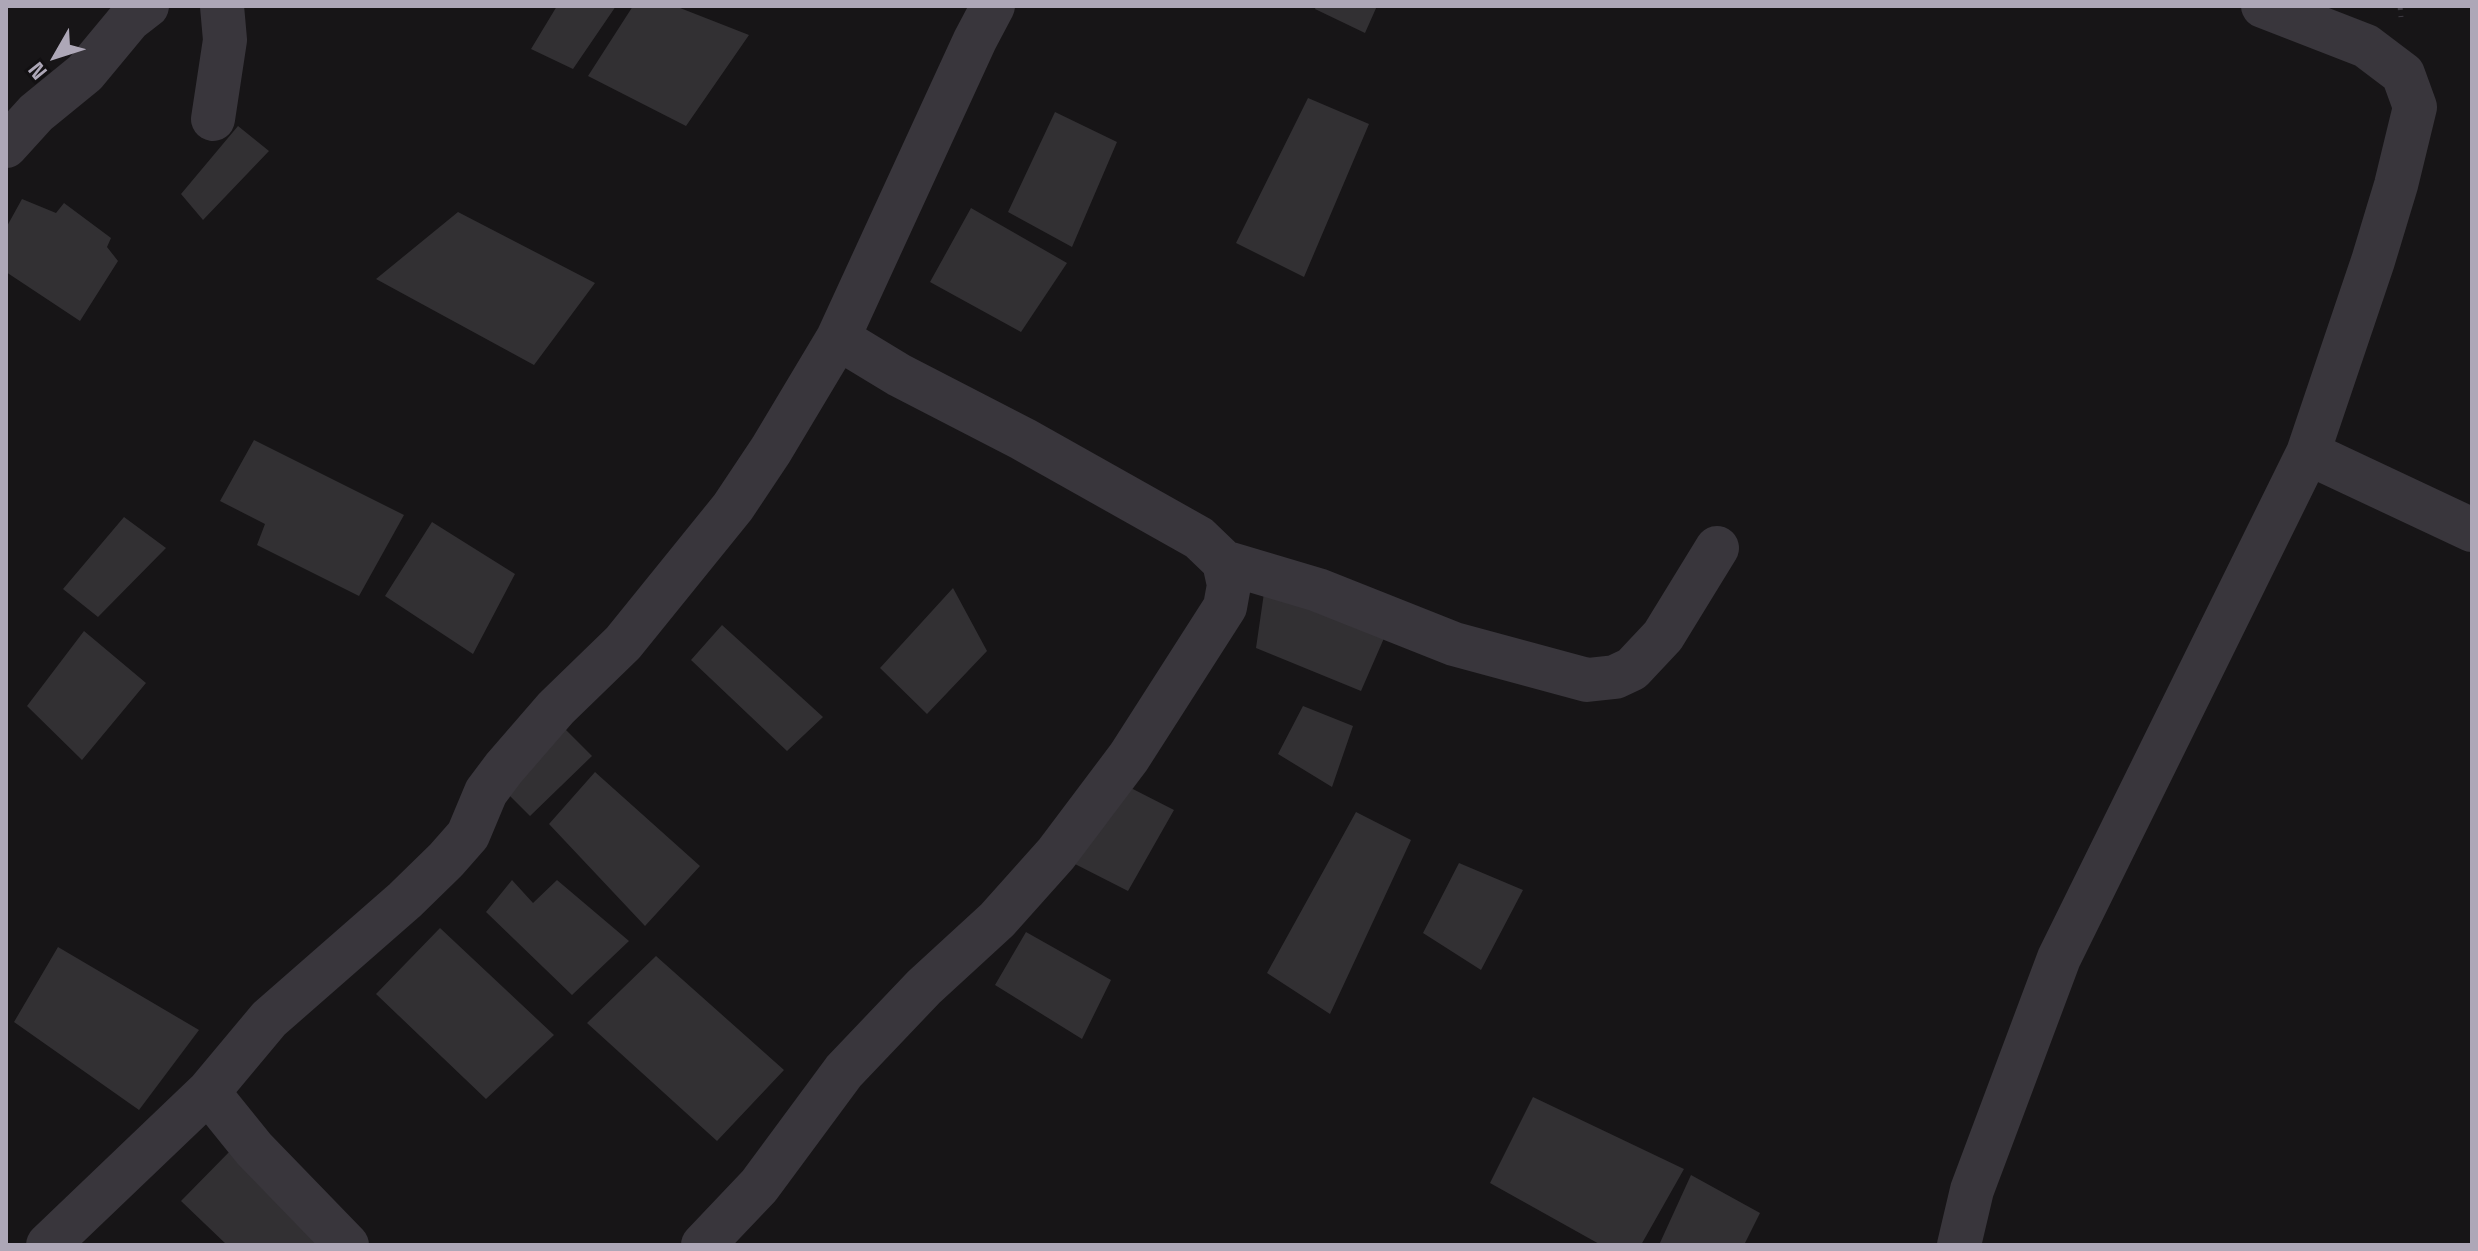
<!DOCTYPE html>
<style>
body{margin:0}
#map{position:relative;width:2478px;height:1251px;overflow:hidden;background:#171517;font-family:"Space Grotesk",sans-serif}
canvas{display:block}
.frame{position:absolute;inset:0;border:8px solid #ada7b7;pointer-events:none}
.north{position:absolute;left:16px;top:16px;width:80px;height:80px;-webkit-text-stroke:6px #121012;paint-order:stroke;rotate:231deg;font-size:22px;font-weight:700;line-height:32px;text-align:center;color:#ada7b7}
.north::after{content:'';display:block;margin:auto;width:28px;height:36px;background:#ada7b7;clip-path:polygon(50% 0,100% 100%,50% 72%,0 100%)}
</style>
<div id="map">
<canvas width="2478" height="1251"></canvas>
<div class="frame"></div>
<div class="north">N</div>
</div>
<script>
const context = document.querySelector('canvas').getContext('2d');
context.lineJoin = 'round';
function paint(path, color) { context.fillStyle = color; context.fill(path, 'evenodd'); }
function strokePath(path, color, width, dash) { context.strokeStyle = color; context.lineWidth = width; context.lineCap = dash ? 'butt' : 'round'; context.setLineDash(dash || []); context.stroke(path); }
const building = new Path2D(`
 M557 6H616L573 69 531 49Z
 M633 6H675L749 35 686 126 588 76Z
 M1316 6H1377L1365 33 1315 9Z
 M1308 98 1369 124 1304 277 1236 243Z
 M1055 112 1117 142 1072 247 1008 212Z
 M238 126 269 151 203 220 181 194Z
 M22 199 56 213 64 203 111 238 107 247 118 261 80 321 6 272V228Z
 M971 208 1067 263 1021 332 930 282Z
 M458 212 595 283 534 365 376 279Z
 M254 440 404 515 359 596 257 545 265 524 220 501Z
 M124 517 166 548 98 617 63 589Z
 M432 522 515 574 473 654 385 596Z
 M1265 586 1388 629 1361 691 1256 648Z
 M953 588 987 651 927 714 880 668Z
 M722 625 823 717 787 751 691 660Z
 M84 631 146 683 82 760 27 706Z
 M1303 706 1353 726 1332 787 1278 754Z
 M564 728 592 756 530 816 504 790Z
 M595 772 700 866 645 926 549 824Z
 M1127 786 1174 810 1128 891 1073 863Z
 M1356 812 1411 840 1330 1014 1267 973Z
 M1459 863 1523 890 1481 970 1423 933Z
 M512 880 533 903 557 880 629 941 572 995 486 912Z
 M440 928 554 1035 486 1099 376 994Z
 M1026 932 1111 980 1082 1039 995 985Z
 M58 947 199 1030 139 1110 14 1022Z
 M656 956 784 1070 717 1141 587 1023Z
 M1533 1097 1684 1169 1641 1245H1601L1490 1183Z
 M233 1148 329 1245H227L181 1201Z
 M1691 1175 1760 1213 1744 1245H1659Z`);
const path = new Path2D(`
 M2400 6 2401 17`);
const minor = new Path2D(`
 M213 119 225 40 222 6
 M6 146 36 113 85 73 129 20 147 6
 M838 338 899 375 1023 439 1199 538 1224 562 1318 590 1454 644 1587 680 1615 677 1632 669 1663 636 1717 548
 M2308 453 2472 530
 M208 1092 254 1149 347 1245
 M48 1245 208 1092 269 1019 405 900 446 860 468 835 486 792 504 768 556 708 623 643 733 507 771 450 838 338 975 40 993 6
 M703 1245 759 1186 844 1071 924 987 997 920 1056 854 1129 757 1225 607 1229 585 1224 562
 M1959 1245 1972 1190 2059 958 2308 453 2373 261 2396 185 2415 107 2403 74 2366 46 2263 6`);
paint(building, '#323033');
strokePath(path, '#3f3c43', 5, [4, 6]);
strokePath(minor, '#39363c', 44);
</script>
